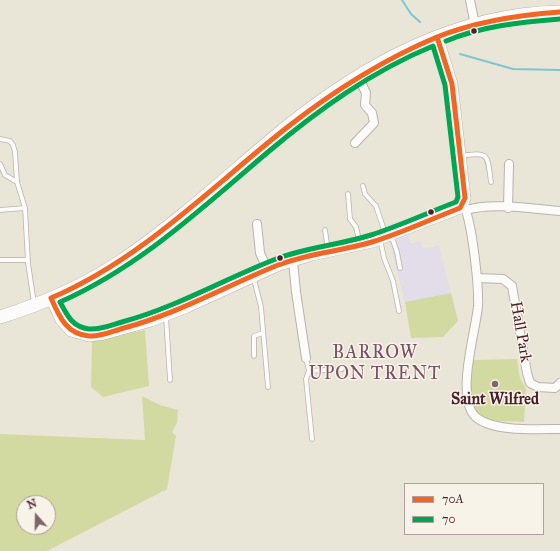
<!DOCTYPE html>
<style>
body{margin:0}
#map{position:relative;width:560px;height:551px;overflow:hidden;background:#e9e6d8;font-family:"IM FELL Great Primer",serif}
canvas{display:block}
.legend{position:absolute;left:404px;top:483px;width:140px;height:52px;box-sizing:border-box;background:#f7f3e8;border:1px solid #b29e9c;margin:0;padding:5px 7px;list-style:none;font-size:12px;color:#4a1f2b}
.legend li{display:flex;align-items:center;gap:8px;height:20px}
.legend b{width:20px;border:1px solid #b29e9c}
.north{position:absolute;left:16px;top:495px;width:40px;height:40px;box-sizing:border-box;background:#f7f3e8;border:1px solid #b29e9c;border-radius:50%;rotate:340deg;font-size:11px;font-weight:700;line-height:16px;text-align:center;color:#4a1f2b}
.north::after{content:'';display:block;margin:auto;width:14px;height:18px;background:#826568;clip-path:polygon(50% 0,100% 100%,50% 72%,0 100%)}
</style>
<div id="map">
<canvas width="560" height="551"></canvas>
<ul class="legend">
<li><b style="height:5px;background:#f26522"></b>70A</li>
<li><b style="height:5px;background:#00a651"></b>70</li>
</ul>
<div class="north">N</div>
</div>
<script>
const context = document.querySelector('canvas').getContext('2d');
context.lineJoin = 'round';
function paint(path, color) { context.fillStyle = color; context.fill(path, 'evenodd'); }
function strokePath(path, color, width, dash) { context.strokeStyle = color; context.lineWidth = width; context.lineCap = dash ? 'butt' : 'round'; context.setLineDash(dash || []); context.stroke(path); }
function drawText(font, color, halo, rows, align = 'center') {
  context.font = font + ' "IM FELL Great Primer",serif'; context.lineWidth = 3; context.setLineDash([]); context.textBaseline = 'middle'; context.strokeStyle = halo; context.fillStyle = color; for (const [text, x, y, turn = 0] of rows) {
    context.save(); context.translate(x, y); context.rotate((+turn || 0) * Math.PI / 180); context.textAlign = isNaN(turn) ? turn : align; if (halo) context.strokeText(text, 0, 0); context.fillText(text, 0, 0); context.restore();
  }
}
const built = new Path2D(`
 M408 232 411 244 421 241 423 249 439 245 458 321 443 337 411 338 405 302 388 238Z`);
const green = new Path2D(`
 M451 293 458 321 443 337 411 338 405 302Z
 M145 330 149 386 103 397 91 387 92 341Z
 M517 359 520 378 526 389 524 422C513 421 501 422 490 420 462 414 471 379 473 360Z
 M142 396 160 405 178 410 177 423 172 432 176 436 167 489 47 551H0V434L145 440ZM24 503H48V527H24Z`);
const stream = new Path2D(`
 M402 0 411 14 420 22
 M460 54 513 69 560 70`);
const lane = new Path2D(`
 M0 139 10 141 13 145 15 152 17 182 25 208 28 263 34 303
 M461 156C490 151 487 155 491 182
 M0 164 5 175 17 182
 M363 186 365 194 376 206 386 236
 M348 194 350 219 356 227 360 244
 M0 210 25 208
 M325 230 328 251
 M391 235 397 252 400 268
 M380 239 384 258 393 281 399 311
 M0 260H28
 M254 279 261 307 268 387
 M166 317 170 380
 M254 356V336L263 333
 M306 358 309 371 342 369
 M309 371 306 379 312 439`);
const street = new Path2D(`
 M470 0 475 25
 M355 143 374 123 372 113 365 105 366 93 358 76
 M463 204C472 219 479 287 478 306 476 331 454 400 477 418 495 432 537 429 560 429
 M508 208 509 164
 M467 210C490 202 535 209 560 211
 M257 224 260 253 267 269
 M293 261 296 292 306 358
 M477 278 503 279 512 286 527 373 530 383 538 387 555 388 560 383`);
const secondary = new Path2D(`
 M51 298 61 320 71 331 89 336 104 334 151 321 187 307 279 265 312 255 372 242 460 208 463 204 465 198 452 84 437 36`);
const primary = new Path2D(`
 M0 317C42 304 84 286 121 261 179 222 230 174 283 130 363 65 455 14 560 12`);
const bus1 = new Path2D(`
 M437 37 452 84 465 198 460 208C431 219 402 233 372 242 342 251 309 253 278 265 226 286 179 313 124 328 113 331 100 337 89 336 66 334 59 316 51 298 142 259 209 189 285 129 332 92 382 60 437 37Z
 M437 37C477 21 518 15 560 12`);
const bus2 = new Path2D(`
 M446 41C482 26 521 22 560 19
 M433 46 445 85 458 197 456 202C427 213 399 226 371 235 340 245 307 247 276 259 224 279 177 307 122 322 112 325 100 330 89 329 72 327 67 315 60 302 140 267 203 207 268 152 318 110 372 71 433 46Z`);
const markers = [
 [474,31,3.5,"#4a1f2b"],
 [431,212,3.5,"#4a1f2b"],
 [280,258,3.5,"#4a1f2b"],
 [495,384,4,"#826568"]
];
const streetNames = [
 ["Hall Park",520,332,80]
];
const poiNames = [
 ["Saint Wilfred",495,400]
];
const quarterNames = [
 ["BARROW",375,354],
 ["UPON TRENT",375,375]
];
paint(built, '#e2dde8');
paint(green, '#d3daa1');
strokePath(stream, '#7dc6d0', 2);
strokePath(lane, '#b9b3ac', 5.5);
strokePath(street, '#b9b3ac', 10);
strokePath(secondary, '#b9b3ac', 12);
strokePath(primary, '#b9b3ac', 14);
strokePath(lane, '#fcfbf9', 4);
strokePath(street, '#fcfbf9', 8);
strokePath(secondary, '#fcfbf9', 11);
strokePath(primary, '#fcfbf9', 13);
strokePath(bus1, '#f26522', 5);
strokePath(bus2, '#00a651', 5);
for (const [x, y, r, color] of markers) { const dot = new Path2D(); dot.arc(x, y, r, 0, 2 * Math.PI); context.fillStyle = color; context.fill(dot); strokePath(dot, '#f7f3e8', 1.5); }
drawText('16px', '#4a1f2b', '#f7f3e8', streetNames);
drawText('bold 16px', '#4a1f2b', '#f7f3e8', poiNames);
context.letterSpacing = '1px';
drawText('18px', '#794f65', '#f7f3e8', quarterNames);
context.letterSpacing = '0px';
</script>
